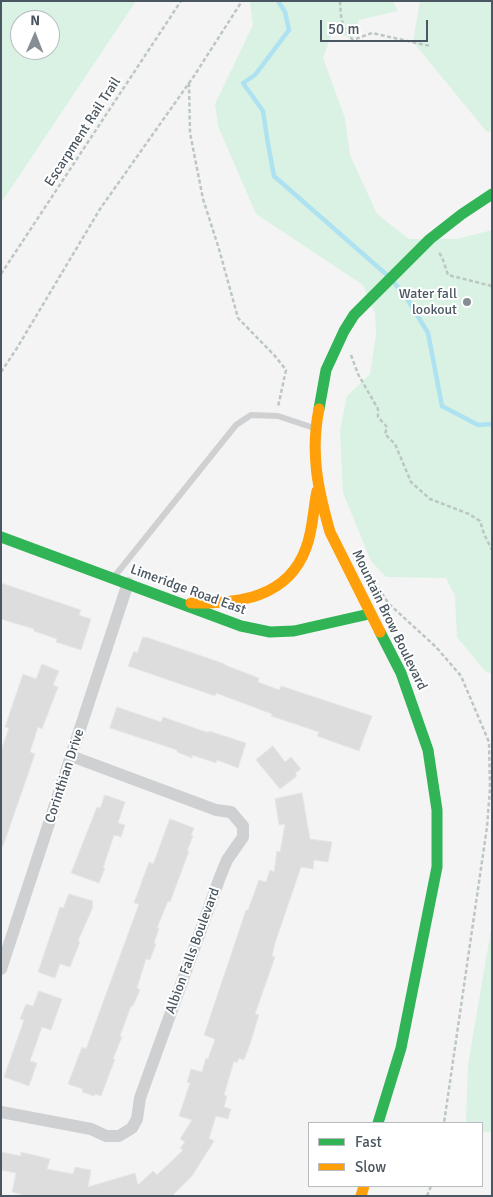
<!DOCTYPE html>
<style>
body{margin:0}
#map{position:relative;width:493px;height:1197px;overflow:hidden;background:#f4f4f4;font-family:Signika,sans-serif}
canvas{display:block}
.frame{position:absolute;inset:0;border:2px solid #4a5661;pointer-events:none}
.legend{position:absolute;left:308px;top:1122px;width:175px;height:65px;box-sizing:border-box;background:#fff;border:1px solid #b7bbc0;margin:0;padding:6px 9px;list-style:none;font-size:15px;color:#4a5661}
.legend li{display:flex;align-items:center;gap:10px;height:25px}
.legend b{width:25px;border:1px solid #b7bbc0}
.north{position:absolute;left:10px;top:10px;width:50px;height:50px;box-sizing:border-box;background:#fff;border:1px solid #b7bbc0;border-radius:50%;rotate:1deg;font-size:14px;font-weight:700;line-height:20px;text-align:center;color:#4a5661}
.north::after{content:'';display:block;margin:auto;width:18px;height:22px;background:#868d94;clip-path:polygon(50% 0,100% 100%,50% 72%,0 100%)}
.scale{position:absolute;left:320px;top:20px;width:108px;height:22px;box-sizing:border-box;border:2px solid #4a5661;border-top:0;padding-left:6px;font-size:15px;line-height:18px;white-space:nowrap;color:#4a5661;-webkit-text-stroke:4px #fff;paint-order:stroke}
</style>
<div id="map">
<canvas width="493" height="1197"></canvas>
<div class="frame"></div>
<ul class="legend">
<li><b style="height:6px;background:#30b455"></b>Fast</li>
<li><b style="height:6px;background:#ff9f0a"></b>Slow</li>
</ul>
<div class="north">N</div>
<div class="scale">50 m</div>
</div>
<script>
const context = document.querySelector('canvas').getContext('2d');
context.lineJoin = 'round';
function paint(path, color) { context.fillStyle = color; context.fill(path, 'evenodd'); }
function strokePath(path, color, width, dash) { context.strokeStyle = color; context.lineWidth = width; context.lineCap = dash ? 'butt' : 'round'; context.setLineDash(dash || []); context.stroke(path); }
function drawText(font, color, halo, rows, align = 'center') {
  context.font = font + ' Signika,sans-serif'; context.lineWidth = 4; context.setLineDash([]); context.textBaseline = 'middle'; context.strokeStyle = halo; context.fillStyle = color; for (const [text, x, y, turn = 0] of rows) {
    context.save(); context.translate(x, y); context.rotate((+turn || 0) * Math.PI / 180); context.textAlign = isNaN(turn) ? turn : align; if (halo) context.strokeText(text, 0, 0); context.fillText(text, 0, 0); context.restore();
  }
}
const green = new Path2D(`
 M1 1H136L1 203ZM20 20H50V50H20Z
 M250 1H393L398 11 359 20 353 40 333 31 323 58 345 118 350 155 377 214 409 239H457L492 230V674L485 671 457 637 455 596 446 578 386 577 371 561 343 493 340 431 347 396 370 374 376 334 375 313 363 285 256 214 218 126 215 104 253 25Z
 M420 1H492V131L487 132 413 42Z
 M492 924V1133L482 1131V1123H466L468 1065Z`);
const stream = new Path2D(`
 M278 1 285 12 289 30 255 75 243 83 263 111 268 144 274 176 387 275
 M392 280 404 295 403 292 428 333 442 406 478 425 492 424`);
const building = new Path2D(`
 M1 583 81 610 79 615 91 619 81 650 56 642 57 639 34 631V629L1 619Z
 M143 637 145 638 146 637 225 664V665L259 678 258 682 279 690 281 686 372 716 359 751 317 736 319 732 271 716 272 714 216 693 215 696 128 666 134 651 137 653Z
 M42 664 59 671 53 685 58 687 42 729 38 727 30 752 35 754 3 846H1V751L9 728 5 727 23 674 36 679Z
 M117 707 161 722 163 717 209 733V731L246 743 238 768 217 760 216 763 192 755V758L177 752V750L110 728Z
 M273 746 285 762 291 757 301 769 295 773 297 776 280 789 256 760Z
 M302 793 310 839 332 842 328 862 314 860 313 869 301 867 275 943 272 956 275 957 255 1014 259 1015 250 1044 244 1060 239 1058 237 1063 234 1061 224 1095 227 1096 224 1107 231 1109 228 1119 216 1116 209 1138 214 1141 192 1176 172 1196H25L12 1192 16 1173 1 1170V1152L21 1156V1152L50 1159 47 1169 73 1174 75 1167 91 1170 88 1187 135 1173 138 1185 153 1171 157 1175 183 1150 180 1148 185 1142 180 1139 192 1120 179 1116 190 1083 187 1082 191 1069 202 1072 206 1058 208 1059 215 1039 204 1035 246 910H248L259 880 266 882 270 870 274 872 277 851 280 852 285 824 279 825 275 799Z
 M105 795 125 802 118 823 125 825 121 837 114 835 103 868H105L99 883 71 873 97 807 100 808Z
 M170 819 194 828 191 835 193 836 187 851H189L170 902 168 901 157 928H159L154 943 156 944 150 960 146 959 137 988 140 990 133 1006H131L120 1036 122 1037 113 1059H115L101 1096 95 1094 94 1096 82 1092 83 1089 68 1084 82 1047 86 1049 139 904 134 903 149 862 153 864Z
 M69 894 93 901 92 906 93 907 78 941 80 942 70 967 60 964 55 978 38 972 60 907 63 908Z
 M39 991 62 999 51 1030 42 1027 30 1061 37 1063 29 1086 4 1077 24 1020 20 1019 26 1004 33 1006Z`);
const path = new Path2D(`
 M340 1C341 18 341 28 353 40L372 33 430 46
 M189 83 190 133 203 199 219 249 238 318 275 356 286 370 278 407
 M439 253 442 257 448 275 492 286
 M1 274 181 1
 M351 355 358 374 378 409V417L387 427 385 434 395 444 411 482 430 499 469 514 480 521 484 534 492 550
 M1 372 17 348 100 209 194 76 242 1
 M371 577 389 604 436 647 461 676 489 742 490 788 487 827 444 1123
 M427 1196 431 1186`);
const lane = new Path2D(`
 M114 577 236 425 251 415 278 416 314 428`);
const street = new Path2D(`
 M1 969 128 583
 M1 1112 91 1129 106 1136H119L132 1128 137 1119 140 1098 220 877 227 860 243 837V826L231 812 216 810 71 756`);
const fast = new Path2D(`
 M319 409 326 370 344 331 354 315 430 239 462 214 492 194
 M1 537 241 626 270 632 294 631 369 614
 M378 1123 401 1048 437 867V810L428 750 401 673 380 632`);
const slow = new Path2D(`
 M319 409C310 453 318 490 330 532L380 632
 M191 603C238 604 288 598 306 548 313 530 313 510 317 491
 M361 1196 364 1186`);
const markers = [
 [467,302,5,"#868d94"]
];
const streetNames = [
 ["Escarpment Rail Trail",83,132,-57],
 ["Limeridge Road East",188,590,20],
 ["Mountain Brow Boulevard",389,620,64],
 ["Corinthian Drive",65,776,-72],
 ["Albion Falls Boulevard",193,951,-70]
];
const poiNames = [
 ["Water fall",457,294],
 ["lookout",457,310]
];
paint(green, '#d9f2e3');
strokePath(stream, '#aee2f0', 4.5);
paint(building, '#ddddde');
strokePath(building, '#e5e6e7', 1);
strokePath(path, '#bcc7c4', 2.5, [4, 2.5]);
strokePath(lane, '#ced0d2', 6);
strokePath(street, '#ced0d2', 12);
strokePath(fast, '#30b455', 11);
strokePath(slow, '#ff9f0a', 11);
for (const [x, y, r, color] of markers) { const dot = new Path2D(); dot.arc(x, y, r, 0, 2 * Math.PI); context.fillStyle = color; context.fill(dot); strokePath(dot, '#fff', 2); }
drawText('14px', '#4a5661', '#fff', streetNames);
drawText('14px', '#4a5661', '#fff', poiNames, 'right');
</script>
